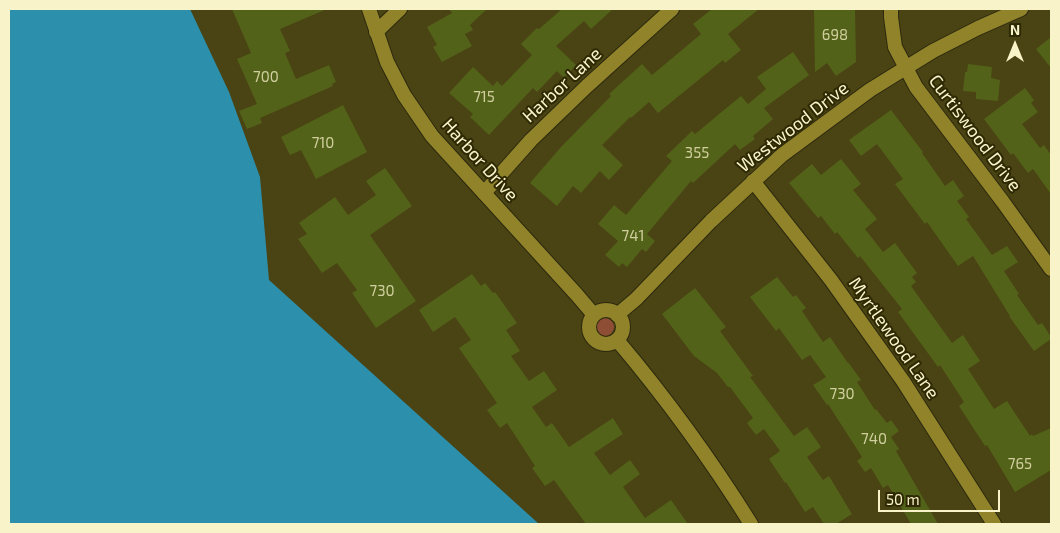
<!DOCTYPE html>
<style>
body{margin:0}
#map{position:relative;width:1060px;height:533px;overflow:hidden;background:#4a4314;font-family:"Exo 2",sans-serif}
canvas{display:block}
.frame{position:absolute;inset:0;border:10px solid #f9f3c9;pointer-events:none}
.north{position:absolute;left:990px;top:20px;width:50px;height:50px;-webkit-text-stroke:4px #2e2903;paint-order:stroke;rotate:0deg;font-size:14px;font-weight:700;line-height:20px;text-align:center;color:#f9f3c9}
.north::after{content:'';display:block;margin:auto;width:18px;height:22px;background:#f9f3c9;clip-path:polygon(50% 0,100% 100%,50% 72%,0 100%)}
.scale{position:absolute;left:878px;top:490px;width:122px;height:22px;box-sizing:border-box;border:2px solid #f9f3c9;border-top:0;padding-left:6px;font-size:15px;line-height:18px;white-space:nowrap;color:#f9f3c9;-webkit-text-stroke:4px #2e2903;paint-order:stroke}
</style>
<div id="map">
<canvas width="1060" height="533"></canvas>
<div class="frame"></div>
<div class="north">N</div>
<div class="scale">50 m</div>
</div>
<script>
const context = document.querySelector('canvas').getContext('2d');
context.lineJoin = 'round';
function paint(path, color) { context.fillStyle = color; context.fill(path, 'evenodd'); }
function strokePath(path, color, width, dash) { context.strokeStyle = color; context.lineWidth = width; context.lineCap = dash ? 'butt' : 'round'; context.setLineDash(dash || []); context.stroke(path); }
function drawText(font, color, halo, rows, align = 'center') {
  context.font = font + ' "Exo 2",sans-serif'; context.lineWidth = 4; context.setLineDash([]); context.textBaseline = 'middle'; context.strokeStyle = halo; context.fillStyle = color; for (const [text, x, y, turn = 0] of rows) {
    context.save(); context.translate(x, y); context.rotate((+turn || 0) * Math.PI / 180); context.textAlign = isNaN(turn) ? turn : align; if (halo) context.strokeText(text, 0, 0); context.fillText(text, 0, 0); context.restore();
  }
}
const green = new Path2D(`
 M596 327a9 9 0 1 1 18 0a9 9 0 1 1-18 0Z`);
const water = new Path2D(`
 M9 9H190L229 92 260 177 269 280 539 524H9Z`);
const building = new Path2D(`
 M232 9H327L280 29 290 51 285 53 296 79 329 65 336 82 332 84 333 86 260 118 262 123 247 129 239 111 257 104 237 59 251 53Z
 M449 9H487L470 25 473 30 465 34 472 46 442 62 433 47 437 45 427 27 452 13Z
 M562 9H613L591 29 584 21 556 46 576 65 564 78 557 71 537 92 533 88 489 135 470 117 473 114 449 93 473 67 493 86 497 81 502 86 532 55 521 44 537 28 539 29Z
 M712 9H759L728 34 741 50 725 63 723 60 658 113 649 102 631 118 630 117 602 145 623 165 609 180 600 171 581 193 573 186 557 206 530 183 561 147 611 96 609 94 642 64 652 75 701 34 693 24Z
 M814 9H855L856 62 836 76 827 63 815 72Z
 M1051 37V68L1036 49Z
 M793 52 809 75 764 108 773 119 753 136 755 139 740 150 735 144 693 183 691 181 647 234 655 241 646 252 642 249 627 267 622 263 619 267 605 255 618 241 598 224 614 205 626 215 672 161 666 156 692 131 695 134 741 96 748 104 766 89 757 77Z
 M968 64 992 67 991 78 1000 80 998 101 976 99V92L963 91 965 72H967Z
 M1025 88 1034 100 1031 103 1038 112 1022 124 1040 148 1044 145 1051 155V194L1033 169 1028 173 1013 153 1011 155 984 119Z
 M343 105 367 152 316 179 301 150 290 155 281 137Z
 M891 110 923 152 922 153 945 186 953 180 964 196 957 201 969 217 966 219 992 255 1007 246 1018 262 1004 271 1019 294 1017 295 1038 325 1042 323 1051 337V339L1034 351 1009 316H1010L973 256 958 266 927 222 925 224 895 184 903 179 877 144 861 156 849 140Z
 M841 159 861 184 853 190 877 219 865 229 883 252 895 243 917 273 912 277 916 282 911 286 952 343 963 335 980 361 968 369 994 409 1007 401 1030 436 1032 434 1033 436 1051 428V470L1015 492 987 445 985 446 959 406 964 402 940 365 938 367 898 312 902 309 860 256 858 258 837 232 835 234 821 216 818 218 789 183 812 164 821 175Z
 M385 168 412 206 370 235 416 301 376 328 352 293 357 290 337 263 322 273 298 239 307 234 299 223 335 197 348 215 376 195 366 181Z
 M472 274 481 286 485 283 493 293 495 292 517 323 506 330 520 351 511 356 529 381 544 371 557 390 532 407 546 427 552 423 569 447 613 418 623 434 594 453 610 475 630 460 640 474 623 487 645 518 671 500 688 524H586L554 480 545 486 532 468 535 466 507 423 500 428 487 410 497 403 459 348 471 340 455 317 433 332 419 310Z
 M777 277 793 297 796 295 806 308 802 311 823 342 830 337 848 363V362L861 380 857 382 875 410 876 409 887 423 891 420 899 431 891 437 899 449 896 451 938 524H911L888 485 883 488 871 468 865 472 857 461 862 457 828 404 827 405 813 385 826 377 810 355 802 360 779 328 776 331 750 297Z
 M695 288 726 327 720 331 753 376 750 377 794 436 807 427 821 447 807 457 823 480 829 476 852 514 836 524H824L813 507 805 512 786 482 785 483 769 459 780 451 764 429 756 435 747 423 753 418 730 387H728L717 373 694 356 662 314Z`);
const minor = new Path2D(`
 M891 9V17L895 47 916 87 1003 202 1051 269
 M376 32 400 9
 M753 181 831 280 903 381 994 524
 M484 193 531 140 587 86 672 9
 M617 315 636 299 711 221 782 155 870 90 933 51 978 28 1021 9`);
const tertiary = new Path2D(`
 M369 9 387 62 404 95 432 136 577 295 594 315
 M589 327a17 17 0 1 1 34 0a17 17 0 1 1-34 0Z
 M617 340C666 398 711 460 751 524`);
const numberNames = [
 ["698",835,35],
 ["700",266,77],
 ["715",484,97],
 ["710",323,143],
 ["355",697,153],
 ["741",633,236],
 ["730",382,291],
 ["730",842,394],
 ["740",874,439],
 ["765",1020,464]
];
const streetNames = [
 ["Harbor Lane",562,85,-43],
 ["Westwood Drive",793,127,-38],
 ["Curtiswood Drive",975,133,53],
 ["Harbor Drive",480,160,48],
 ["Myrtlewood Lane",894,338,55]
];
paint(green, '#8e4d35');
paint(water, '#2c90ac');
paint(building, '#536219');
strokePath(minor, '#2d290e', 16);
strokePath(tertiary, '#2d290e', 16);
strokePath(minor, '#90832a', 14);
strokePath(tertiary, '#90832a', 14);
drawText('15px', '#d0cf9d', null, numberNames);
drawText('18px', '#f9f3c9', '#2e2903', streetNames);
</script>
